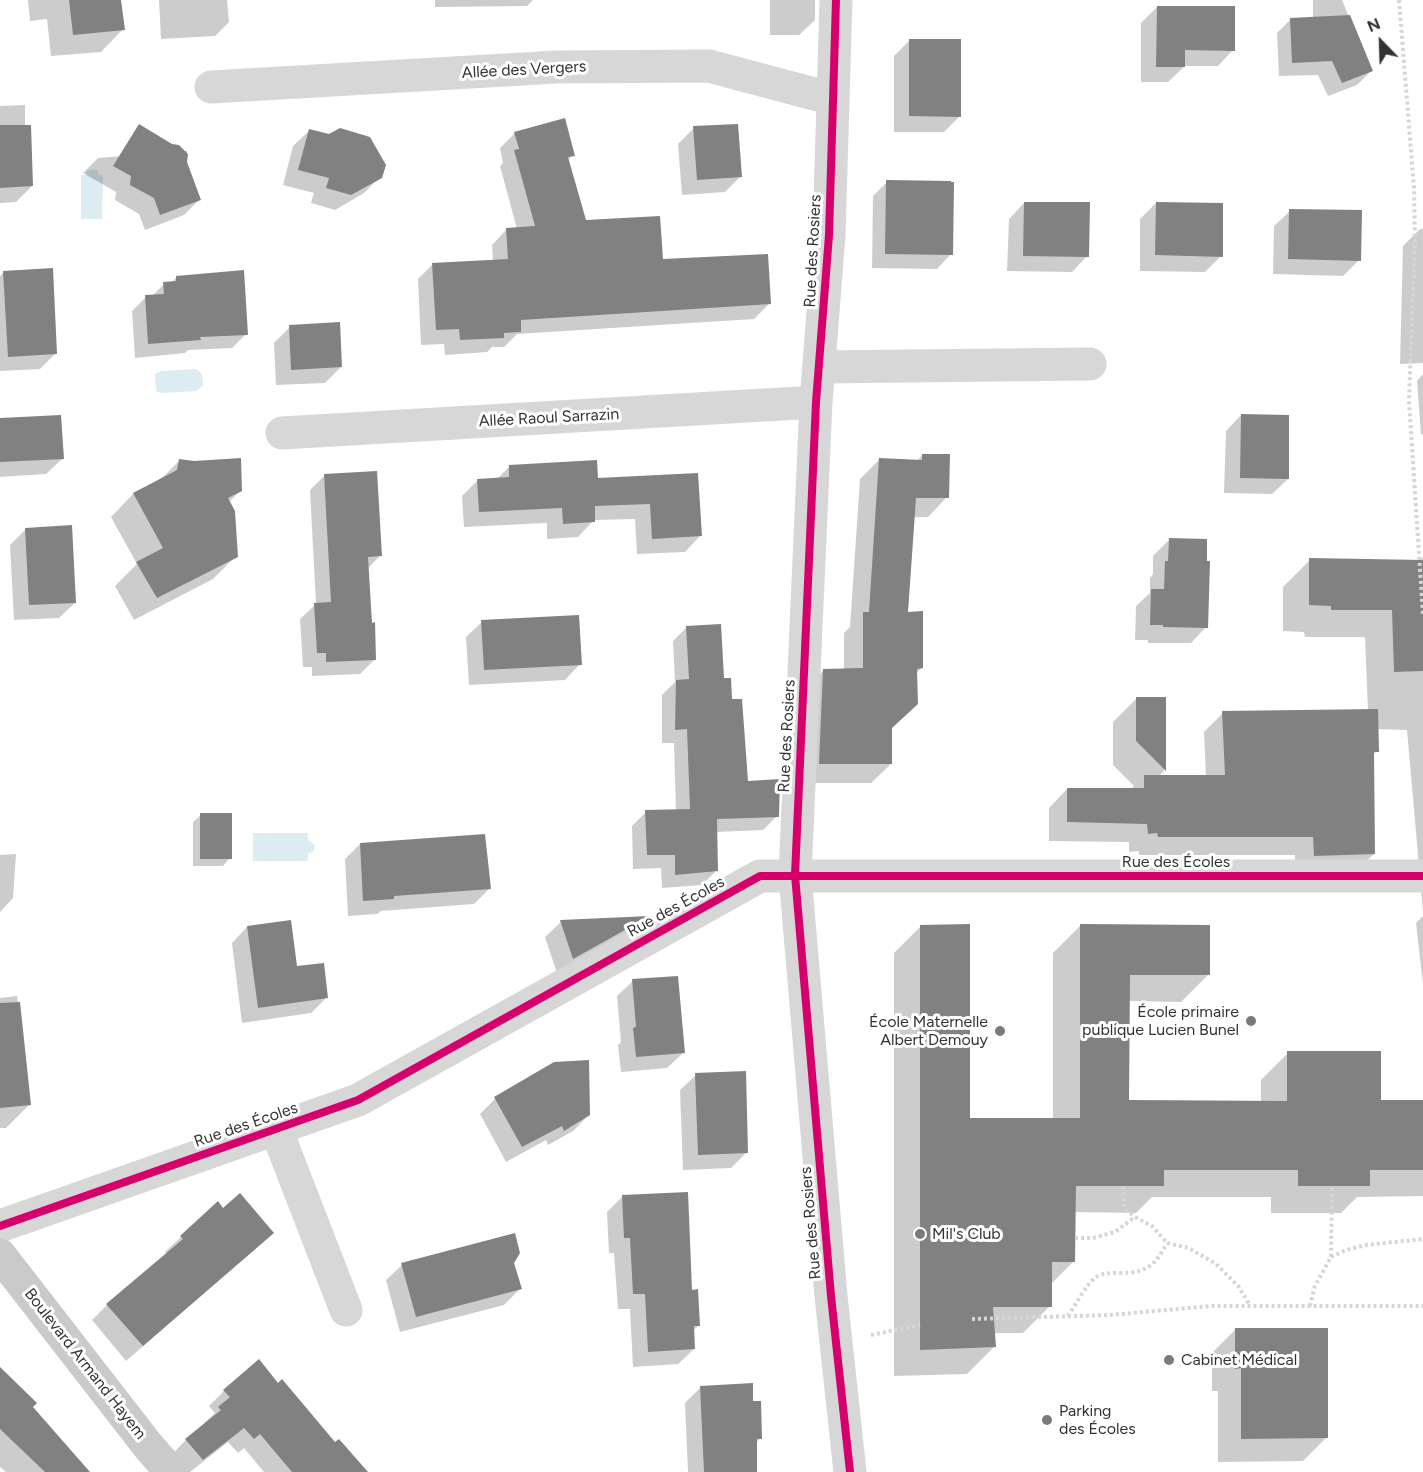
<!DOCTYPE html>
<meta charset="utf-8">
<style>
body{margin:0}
#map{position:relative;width:1423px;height:1472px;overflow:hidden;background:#fff;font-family:Figtree,sans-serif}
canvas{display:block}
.north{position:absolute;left:1351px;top:12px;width:60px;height:60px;-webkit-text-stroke:4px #fff;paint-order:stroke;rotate:337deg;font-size:16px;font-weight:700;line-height:24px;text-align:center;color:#333}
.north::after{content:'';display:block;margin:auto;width:21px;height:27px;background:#333;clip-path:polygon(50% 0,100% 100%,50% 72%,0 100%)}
</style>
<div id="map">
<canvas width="1423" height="1472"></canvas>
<div class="north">N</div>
</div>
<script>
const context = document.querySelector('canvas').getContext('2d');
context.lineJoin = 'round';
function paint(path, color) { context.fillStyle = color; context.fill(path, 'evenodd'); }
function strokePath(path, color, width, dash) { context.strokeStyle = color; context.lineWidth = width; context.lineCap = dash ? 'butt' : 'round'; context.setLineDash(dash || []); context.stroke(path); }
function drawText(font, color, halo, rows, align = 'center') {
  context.font = font + ' Figtree,sans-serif'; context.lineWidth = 6; context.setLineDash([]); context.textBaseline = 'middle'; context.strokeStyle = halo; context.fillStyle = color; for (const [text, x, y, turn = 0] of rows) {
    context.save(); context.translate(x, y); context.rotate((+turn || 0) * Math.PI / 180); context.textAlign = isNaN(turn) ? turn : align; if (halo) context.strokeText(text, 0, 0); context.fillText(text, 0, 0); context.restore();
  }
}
const water = new Path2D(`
 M93 169 97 170 99 175 103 176 102 219H81V175H86L87 171Z
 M196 369 202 374 203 385 197 391 162 393 156 391 155 374 161 371Z
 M253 833H308V840L315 845 314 851 308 854V861H253Z`);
const shadow = new Path2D(`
 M28 0H120L123 29 101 52 51 56 47 19 30 21Z
 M159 0H227L229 22 215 36 161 39Z
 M435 0H533L527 6 435 7Z
 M770 0H815V20L799 35H770Z
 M1313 0H1342L1371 71 1357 85 1328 96 1318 75 1279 76 1277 33 1291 19 1313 18Z
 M1157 7 1233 50 1218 66H1185L1168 82H1141V23Z
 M910 40 960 116 944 132H894V56Z
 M25 105V126L32 186 16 202 0 203V106Z
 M694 128 740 177 725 192 682 195 678 144Z
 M309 131 380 177 364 193 335 210 311 203 314 193 283 185 293 146Z
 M515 133 573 155 568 160 585 222 662 261 769 304 754 319 517 334 504 347H492L487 352 445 355 444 344 421 345 418 279 433 264 493 261 492 245 507 229H517L500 166 503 163 500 148Z
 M187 151 186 163 200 199 184 215 145 230 139 214 115 200 116 192 83 173 98 158Z
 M887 182 951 254 937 269 872 268 873 196Z
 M1024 203 1087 256 1072 272 1007 271 1009 219Z
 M1156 203 1221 256 1205 272 1140 271V219Z
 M1290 211 1359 260 1343 276 1273 274 1274 226Z
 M1420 229H1423V363L1400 364 1403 246Z
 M4 272 56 353 40 369 0 371V276Z
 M177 277 246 334 232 348 188 350 185 353 135 358 132 311 146 297H151L164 284 171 283Z
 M290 327 341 367 325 383 276 385 274 343Z
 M1423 374V434H1421L1417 381Z
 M1241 415 1288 479 1272 494 1224 493 1226 431Z
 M0 420 62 459 46 474 0 477Z
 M922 455 947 497 928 517H913L906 613 922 668 916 673 891 729V764L871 783H800L804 690 824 670H844V633L850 627 860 479 879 460 917 461Z
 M179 461 241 490 228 503 236 556 213 579 134 620 115 586 137 564 111 517 133 494 159 481Z
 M510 466 597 480 697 475 700 536 685 552 637 554 635 519 594 520 578 537 547 539V523L464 527 462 496 478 480H496Z
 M325 475 380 556 367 569 375 659 360 674 312 676V667H303L300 619 316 604 310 490Z
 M26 529 75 603 59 618 14 620 10 545Z
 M1169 540 1206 627 1191 643H1148V640H1135L1136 606 1150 593V578L1153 574V556Z
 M1423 557V912L1407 730 1377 729V751L1372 756 1374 854 1355 872 1295 874V855H1139V851L1129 852V842L1049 841V808L1067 789 1131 790 1134 786 1113 765V722L1136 699H1164V771L1158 777H1206L1204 732 1223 713 1368 711 1365 637H1305L1304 632 1283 631V587L1310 560 1419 561Z
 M482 622 580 664 565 680 469 685 466 637Z
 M687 627 722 680 731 701 746 782 777 816 763 830 715 832 716 871 702 885 662 888 661 868 633 869 632 826 646 812 676 811 674 743H662V695L675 682 673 641Z
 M201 815 230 858 223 866H193V822Z
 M360 844 489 889 474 904 381 911 377 914 348 916 345 859Z
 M16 854 13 898 0 912V855Z
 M1423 916V984L1416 923Z
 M646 918 632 931 557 973 545 937 561 922Z
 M921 926 969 1119H1053V953L1080 926 1208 975 1181 1002 1128 1001 1127 1102H1261V1080L1288 1053 1379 1102H1423V1196L1357 1197 1341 1213H1271V1197H1152L1136 1213 1074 1212V1261L1050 1285V1306L1023 1333H993L994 1347 967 1374 894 1376V953Z
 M247 927 296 968 326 998 311 1013 242 1023 232 943Z
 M633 981 683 1053 667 1068 621 1072 618 1045 621 1042 617 996Z
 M17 996 30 1104 6 1128H0V998Z
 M696 1075 747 1152 731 1168 683 1170 680 1090Z
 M495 1099 589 1115 573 1131 548 1145 546 1140 506 1162 480 1114Z
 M623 1196 690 1291 698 1326 693 1331 694 1349 678 1364 633 1367 630 1309H618L614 1253H609L607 1212Z
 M223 1210 256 1248 126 1361 92 1320 107 1305 167 1255 165 1252 181 1237Z
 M513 1263 520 1289 504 1305 400 1332 386 1280 402 1265Z
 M1236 1329 1327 1437 1303 1461 1218 1462V1391H1212V1353Z
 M0 1369 31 1407 87 1472H6L0 1467Z
 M701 1387 752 1403 761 1438 755 1443 756 1472H688L685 1403Z
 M224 1391 356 1472H264L244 1448 238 1453 228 1442 190 1472H185L171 1455 186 1440 205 1425 204 1423 215 1413 209 1406Z`);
const building = new Path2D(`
 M69 0H121L125 30 73 35Z
 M1157 6H1235V51L1185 50V67H1156Z
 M1350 15 1373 71 1342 83 1332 61 1292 63 1290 18Z
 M909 39H961V117L909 116Z
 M565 118 575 156 568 157 586 220 660 216 663 259 768 254 771 304 521 320V332L504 333V338L460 340 459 329 436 330 432 263 508 259 506 228 535 226 514 150 519 149 514 132Z
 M139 124 172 144 179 145 188 154 187 162 201 200 160 215 154 198 130 185 131 176 113 166Z
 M738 124 742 177 697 180 693 126Z
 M0 125H31L33 186 0 188Z
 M340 128 370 137 386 165 382 178 351 195 326 188 329 178 298 170 309 129 329 134Z
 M886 180 951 181V182H954L953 255 885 254Z
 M1024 202H1090L1089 257 1023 256Z
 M1156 202 1223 203V257L1155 255Z
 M1289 209 1362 210 1361 261 1288 259Z
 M53 268 57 354 8 357 3 271Z
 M244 270 248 335 200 337 201 340 148 344 145 295 164 294 163 282 176 281V276Z
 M340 322 342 367 291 370 289 325Z
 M1241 414 1289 415V479L1240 478Z
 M61 415 64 459 0 462V418Z
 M922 454H950L949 498H916L908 612 923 611V668L917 669 918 704 892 728V764H819L823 669 863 668V612H869L879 458 922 460Z
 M241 458 242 491 228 498 235 511 238 557 157 598 136 562 163 548 133 493 177 470 179 459 194 461Z
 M597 460 598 478 698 473 702 536 652 539 650 504 595 506V522L563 524 562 508 479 512 477 479 509 477V465Z
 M377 471 382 556 368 557 372 623 375 622 376 660 326 662V653H317L314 603 331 602 324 474Z
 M72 525 76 603 29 605 25 528Z
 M1169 538 1207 539V561H1210L1208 628 1163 627V625H1150L1151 589H1164L1165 561H1168Z
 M1309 558 1423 560V671L1394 672 1392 610H1331V606L1309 605Z
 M579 615 582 665 484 670 481 620Z
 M721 624 724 678H731L732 699H742L748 781 780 779 779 817 717 819 718 871 675 875V855H647L645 810 690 809 687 729 675 730 676 680 689 679 686 626Z
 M1136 697H1166V771L1136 741Z
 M1378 709 1379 752H1374L1375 854 1314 856 1313 837H1158L1157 833 1148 834 1147 824 1067 822V788H1144V775H1225L1222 711Z
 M200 813H232V859H200Z
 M485 834 491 889 394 896V899L363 901 360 843Z
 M650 916 573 959 560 920Z
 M291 920 297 966 324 963 328 998 258 1008 247 926Z
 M970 924V1118H1080V924L1210 925V975H1130L1129 1100 1287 1101V1051H1381V1100H1423V1170H1370V1186H1298V1170H1164V1186H1076L1075 1262H1052V1307H993L996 1347 920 1350V925Z
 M678 976 685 1053 636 1057 633 1028 636 1027 632 979Z
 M20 1002 31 1105 0 1108V1003Z
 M589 1060 590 1115 564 1131 562 1126 522 1147 494 1097 554 1062Z
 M746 1071 748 1153 698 1155 695 1073Z
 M688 1192 692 1290 698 1289 700 1326H694L695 1349 648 1352 645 1294H633L630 1238H624L622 1195Z
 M240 1193 274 1233 143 1346 106 1304 183 1239 180 1236 218 1201 223 1208Z
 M515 1233 520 1253 514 1263 522 1289 416 1317 401 1263Z
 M1235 1328H1328V1438L1241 1439V1368L1235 1369Z
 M259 1359 278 1383 282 1379 335 1442 339 1439 368 1472H292L260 1434 254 1439 244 1428 203 1460 185 1439 221 1410 218 1407 230 1397 223 1390Z
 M0 1367 37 1403 33 1407 90 1472H45L0 1429Z
 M753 1383V1401H761L762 1439H757V1472H704L700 1386Z`);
const path = new Path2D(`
 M1399 0 1414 188 1415 242 1409 401 1423 615
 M1123 1186 1124 1208 1135 1217
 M1075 1238H1093L1115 1232 1135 1217 1152 1226 1167 1243 1189 1248 1216 1264 1239 1287 1250 1306
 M1331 1257 1346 1250 1366 1245 1423 1239
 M1310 1306 1315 1286 1331 1257 1332 1186
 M1068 1316C1074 1307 1088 1282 1096 1277 1103 1273 1110 1273 1119 1273 1146 1273 1154 1267 1167 1243
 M972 1319 1110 1315 1211 1306H1423
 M871 1335 920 1325`);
const minor = new Path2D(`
 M836 0 829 235 816 402 795 875 831 1296 850 1472
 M211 87 557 67 709 66 833 99
 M819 367 1090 364
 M282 433 816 402
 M276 1129 346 1310
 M0 1226 358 1100 760 876H1423`);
const major = new Path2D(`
 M0 1255 149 1447 171 1472`);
const cycleway = new Path2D(`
 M836 0 829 235 816 402 795 875 831 1296 850 1472
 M0 1226 358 1100 760 876H1423`);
const markers = [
 [1251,1021,6,"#7a7a7a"],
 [1000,1031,6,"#7a7a7a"],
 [920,1234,6,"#7a7a7a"],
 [1169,1360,6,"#7a7a7a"],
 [1047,1420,6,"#7a7a7a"]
];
const streetNames = [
 ["Allée des Vergers",524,70,-3],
 ["Rue des Rosiers",813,251,-87],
 ["Allée Raoul Sarrazin",549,418,-3],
 ["Rue des Rosiers",787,736,-87],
 ["Rue des Écoles",1176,862],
 ["Rue des Écoles",676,907,-29],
 ["Rue des Écoles",246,1125,-19],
 ["Rue des Rosiers",811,1223,-95],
 ["Boulevard Armand Hayem",85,1364,52]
];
const poiNames = [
 ["École primaire",1239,1012,"right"],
 ["publique Lucien Bunel",1239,1030,"right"],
 ["École Maternelle",988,1022,"right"],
 ["Albert Demouy",988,1040,"right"],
 ["Mil's Club",932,1234],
 ["Cabinet Médical",1181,1360],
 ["Parking",1059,1411],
 ["des Écoles",1059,1429]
];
paint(water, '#ddebf3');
paint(shadow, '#0003');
paint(building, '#818181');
strokePath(path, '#d6d6d6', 4, [3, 3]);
strokePath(minor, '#d7d7d7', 33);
strokePath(major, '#cacaca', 33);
strokePath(cycleway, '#d6006c', 8);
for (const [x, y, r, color] of markers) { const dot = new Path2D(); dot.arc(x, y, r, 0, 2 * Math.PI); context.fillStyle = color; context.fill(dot); strokePath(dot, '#fff', 2); }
drawText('16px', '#333', '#fff', streetNames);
drawText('16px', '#333', '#fff', poiNames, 'left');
</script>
